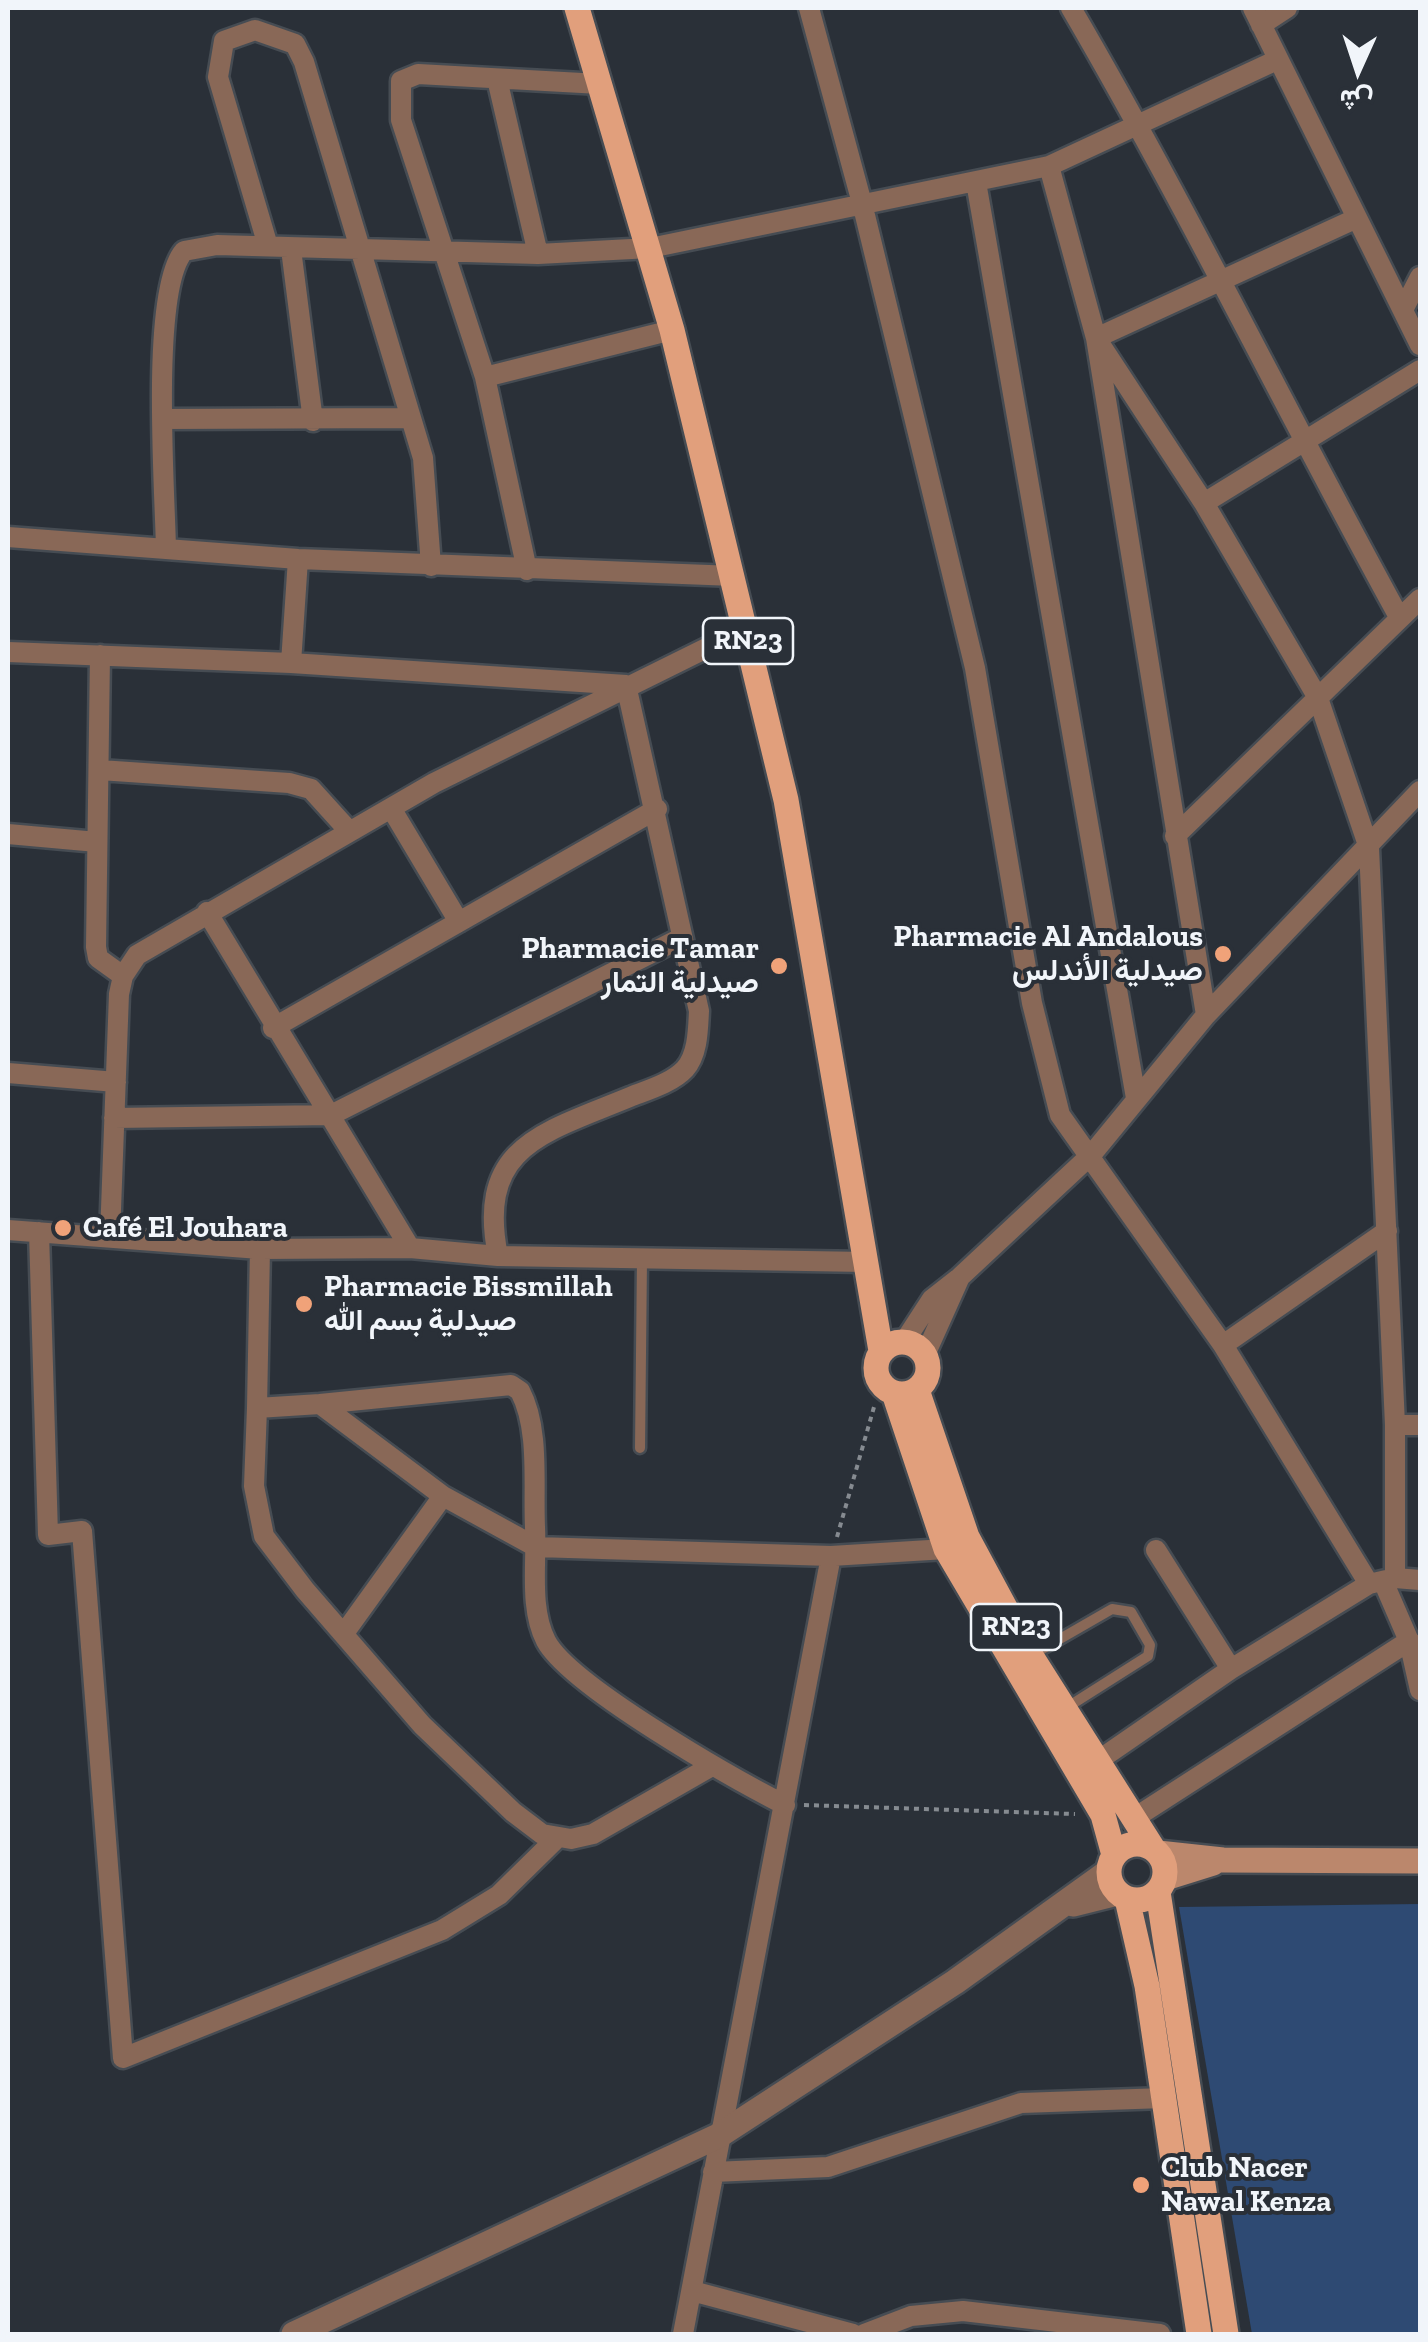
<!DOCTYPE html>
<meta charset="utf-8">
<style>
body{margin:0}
#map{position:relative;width:1428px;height:2342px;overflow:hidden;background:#2a3038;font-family:"Zilla Slab",Vazirmatn,serif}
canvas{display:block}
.frame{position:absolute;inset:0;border:10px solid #f1f5fa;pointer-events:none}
.north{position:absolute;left:1308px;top:20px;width:100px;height:100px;-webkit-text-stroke:8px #2a3038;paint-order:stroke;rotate:183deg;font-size:28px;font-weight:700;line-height:40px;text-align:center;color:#f1f5fa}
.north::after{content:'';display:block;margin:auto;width:35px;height:45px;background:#f1f5fa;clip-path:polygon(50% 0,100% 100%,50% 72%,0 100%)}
</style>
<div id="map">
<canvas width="1428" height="2342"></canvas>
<div class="frame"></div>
<div class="north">ش</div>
</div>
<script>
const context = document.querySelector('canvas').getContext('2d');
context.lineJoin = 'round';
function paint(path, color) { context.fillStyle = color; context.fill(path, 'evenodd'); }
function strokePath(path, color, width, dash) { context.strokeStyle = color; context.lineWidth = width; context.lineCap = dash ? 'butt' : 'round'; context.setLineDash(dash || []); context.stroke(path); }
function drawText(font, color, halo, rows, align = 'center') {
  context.font = font + ' "Zilla Slab",Vazirmatn,serif'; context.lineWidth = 8; context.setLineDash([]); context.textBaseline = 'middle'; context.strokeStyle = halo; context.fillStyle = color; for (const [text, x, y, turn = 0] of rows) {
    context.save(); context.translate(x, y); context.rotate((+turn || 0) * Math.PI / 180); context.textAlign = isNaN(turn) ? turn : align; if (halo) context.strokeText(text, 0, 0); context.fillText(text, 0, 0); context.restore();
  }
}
const green = new Path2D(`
 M1420 1904V2334H1252L1179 1907Z`);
const path = new Path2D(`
 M837 1537 874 1407
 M804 1805 1075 1814`);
const service = new Path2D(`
 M640 1448 642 1259
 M1032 1655 1112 1609 1131 1612 1150 1645 1148 1656 1066 1708`);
const minor = new Path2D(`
 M809 8 863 207 975 668 1032 1003 1060 1115 1223 1345 1369 1584
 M1071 8C1187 207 1288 415 1399 617
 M1253 8 1420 345
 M1261 25 1287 8
 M497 79 538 254
 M1049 166 1096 338 1206 1015
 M976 182 1136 1098
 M1355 219 1096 338 1204 503 1318 698 1369 848 1395 1425V1578
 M268 246 218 77 224 41 255 30 295 44 304 62 423 458 431 566
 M291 249 313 421
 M1403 310 1420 277
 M485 377 672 330
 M163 419 407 418
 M1204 503 1420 370
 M8 537 298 559 734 576
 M166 549C165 491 150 290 184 251L217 245 538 254 650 248 1049 166 1277 60
 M527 570 485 377 401 120V81L418 74 600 84
 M8 652 291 663 626 685 699 1011C698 1030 698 1054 685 1069 672 1083 648 1090 630 1097 543 1133 476 1146 498 1256
 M100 655 96 947 98 958 123 976
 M291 663 298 559
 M100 770 289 783 311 789 349 831
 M391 808 459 922
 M8 834 97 842
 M1175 836 1420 599
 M207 912 410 1248
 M273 1028 657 809
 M8 1073 116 1082
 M114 1118 331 1115 681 938
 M8 1230 260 1249 410 1248 498 1256 867 1262
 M39 1232 48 1535 82 1531 123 2058 442 1930 499 1895 558 1837
 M110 1236 119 994 123 976 137 955 434 783 745 629
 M260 1249 257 1408 320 1404 443 1496 536 1547 831 1556 946 1549
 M904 1342 932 1299 960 1277 1092 1154 1206 1015 1420 791
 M1223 1345 1387 1231
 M925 1355 960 1277
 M320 1404 511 1385 520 1391C540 1429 533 1484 535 1527 537 1563 529 1608 546 1641 570 1686 734 1779 785 1805
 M257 1408 254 1486 264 1536 305 1590 422 1725 513 1812 542 1834 571 1839 593 1834 710 1767
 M1395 1425H1420
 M1156 1550 1231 1669
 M1383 1581 1409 1641 1420 1690
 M345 1632 443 1496
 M1099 1760 1231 1669 1369 1584 1395 1578 1420 1580
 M1136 1817 1409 1641 1420 1649
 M713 2172 828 2167 1021 2103 1164 2098
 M692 2291 853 2334
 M683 2334 831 1556
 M864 2334 911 2316 963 2311 1160 2334`);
const tertiary = new Path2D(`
 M1073 1904 1117 1893
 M294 2334 718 2136 955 1982 1108 1872`);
const secondary = new Path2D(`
 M1158 1853 1223 1860 1420 1861
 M1165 1878 1213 1863`);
const primary = new Path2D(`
 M577 8 672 330 786 800 881 1351
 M876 1368a26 26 0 1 1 52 0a26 26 0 1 1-52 0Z
 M917 1390 967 1537 1031 1656 1152 1847
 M894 1393 946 1549 1103 1815 1114 1855
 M1109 1872a28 28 0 1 1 56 0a28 28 0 1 1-56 0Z
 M1158 1892 1226 2334
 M1127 1899 1147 1986 1199 2334`);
const markers = [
 [1223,954,10,"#f0a279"],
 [779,966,10,"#f0a279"],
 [63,1228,10,"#f0a279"],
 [304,1304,10,"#f0a279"],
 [1141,2185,10,"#f0a279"]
];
const shields = [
 [748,641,90],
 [1016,1627,90]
];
const shieldNames = [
 ["RN23",748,641],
 ["RN23",1016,1627]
];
const poiNames = [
 ["Pharmacie Al Andalous",1203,937,"right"],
 ["صيدلية الأندلس",1203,971,"right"],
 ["Pharmacie Tamar",759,949,"right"],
 ["صيدلية التمار",759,983,"right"],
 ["Café El Jouhara",83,1228],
 ["Pharmacie Bissmillah",324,1287],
 ["صيدلية بسم الله",324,1321],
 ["Club Nacer",1161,2168],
 ["Nawal Kenza",1161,2202]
];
paint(green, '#2e4a73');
strokePath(service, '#464c53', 15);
strokePath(minor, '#464c53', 25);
strokePath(tertiary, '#464c53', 30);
strokePath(secondary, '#464c53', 30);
strokePath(primary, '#464c53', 30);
strokePath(path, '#868b91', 4, [5, 5]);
strokePath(service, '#896857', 10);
strokePath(minor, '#896857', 20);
strokePath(tertiary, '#896857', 25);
strokePath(secondary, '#bb876c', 25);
strokePath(primary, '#e19f7c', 25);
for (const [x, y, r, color] of markers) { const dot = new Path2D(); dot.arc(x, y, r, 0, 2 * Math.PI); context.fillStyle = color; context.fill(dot); strokePath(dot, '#2a3038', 4); }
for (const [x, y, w] of shields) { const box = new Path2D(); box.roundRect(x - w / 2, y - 23, w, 46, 8); context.fillStyle = '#2a3038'; context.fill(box); strokePath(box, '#f1f5fa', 2.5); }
drawText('bold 28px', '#f1f5fa', null, shieldNames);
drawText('bold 30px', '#f1f5fa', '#2a3038', poiNames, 'left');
</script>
